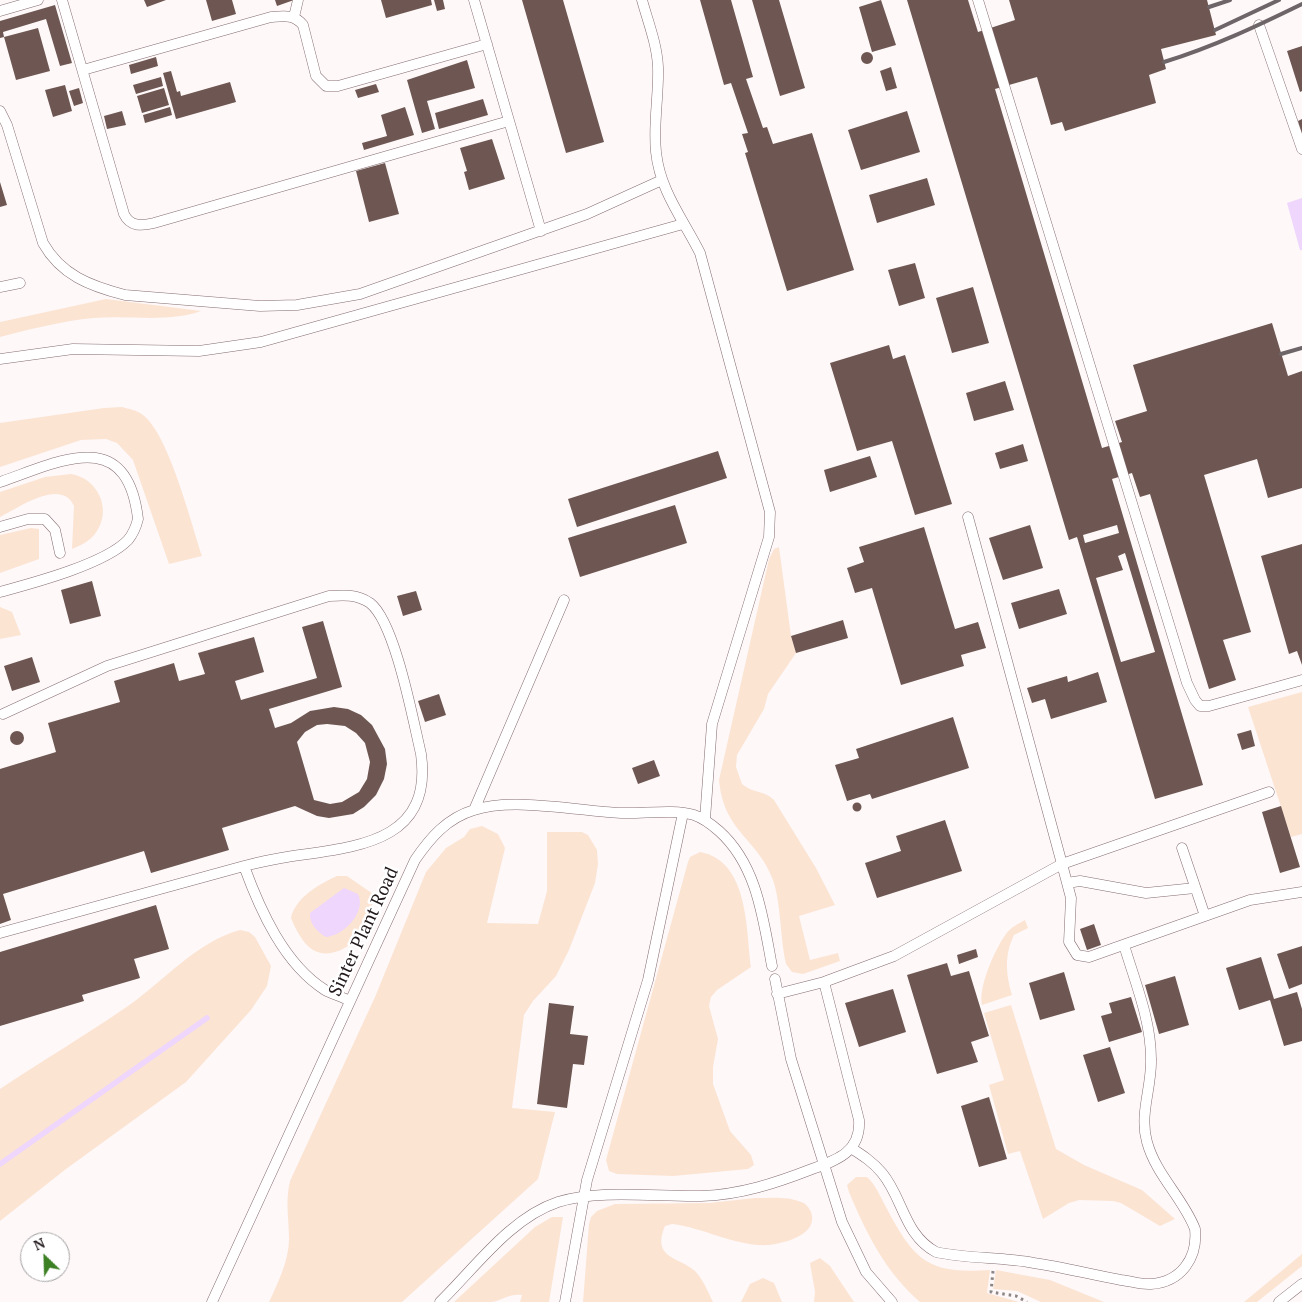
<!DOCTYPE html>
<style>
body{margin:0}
#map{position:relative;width:1302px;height:1302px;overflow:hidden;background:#fef8f9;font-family:"PT Serif",serif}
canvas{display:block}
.north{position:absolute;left:20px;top:1232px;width:50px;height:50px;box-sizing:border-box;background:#fff;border:1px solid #a6a3a3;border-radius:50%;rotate:336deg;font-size:14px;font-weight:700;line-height:20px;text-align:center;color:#21181a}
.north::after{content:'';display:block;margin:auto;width:18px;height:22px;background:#3c8024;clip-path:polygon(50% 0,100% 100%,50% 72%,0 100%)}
</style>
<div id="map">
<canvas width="1302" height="1302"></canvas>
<div class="north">N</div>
</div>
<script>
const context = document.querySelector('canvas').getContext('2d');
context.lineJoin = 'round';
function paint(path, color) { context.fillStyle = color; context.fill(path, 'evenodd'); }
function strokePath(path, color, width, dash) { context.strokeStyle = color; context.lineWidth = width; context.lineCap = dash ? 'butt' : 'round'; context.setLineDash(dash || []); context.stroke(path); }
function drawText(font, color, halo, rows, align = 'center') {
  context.font = font + ' "PT Serif",serif'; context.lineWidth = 5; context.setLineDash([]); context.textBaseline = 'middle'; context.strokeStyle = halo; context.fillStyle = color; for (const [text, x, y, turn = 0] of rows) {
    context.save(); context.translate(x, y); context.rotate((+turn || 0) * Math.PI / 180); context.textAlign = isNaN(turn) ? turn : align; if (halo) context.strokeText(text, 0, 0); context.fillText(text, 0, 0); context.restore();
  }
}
const green = new Path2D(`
 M106 299 201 311C167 323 130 315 94 318 62 321 31 329 0 337V322Z
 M122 407C129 409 137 410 143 415 169 435 191 523 202 556L169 564 133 460 117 443 106 439 81 440 0 467V423L104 408Z
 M71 474C97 478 112 508 97 531 91 541 81 545 72 549L74 506C61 477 17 509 0 517V492L45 477Z
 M31 528 39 529V559L0 573V535Z
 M779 547 791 636 796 653 768 694 764 709 737 755 736 767 742 784C752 793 764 790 774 800L816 868 835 905 799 916 810 960 838 953 840 961 803 974 792 972 786 964C780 938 781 903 773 880 757 837 724 833 719 780L769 559 774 549Z
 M0 607 12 612 21 635 0 639Z
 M1302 692V834L1291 837 1248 707Z
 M482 826 498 834 505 848 487 923 538 924 547 891V832H582L588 835 597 850 598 864 595 883 569 950 556 976 533 1001 524 1015 512 1108 555 1112 538 1179 402 1302H269C278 1283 289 1260 289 1239 289 1219 285 1201 290 1181L375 997 426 872 446 848 464 837 470 829Z
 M700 852C749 861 746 930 751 967L717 990 711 997 709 1006 718 1039 713 1067V1084L730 1131 751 1155 754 1165 748 1169 673 1176 617 1174 609 1171 606 1160 688 862 690 857Z
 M337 876H347L376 896C370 909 365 924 358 936 349 949 328 959 313 950 303 944 295 928 291 918 295 898 319 884 337 876Z
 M1025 920 1028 928 1014 935C1004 956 1006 974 1012 995L982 1005C978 987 995 949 1006 934 1011 927 1018 924 1025 920Z
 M240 930 249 932 255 937 271 966 267 986 251 1010 186 1082 66 1169 0 1221V1089C42 1061 86 1035 128 1006 164 981 196 942 240 930Z
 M1011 1005 1056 1149 1084 1165 1142 1190 1175 1219 1160 1226 1121 1203 1113 1201 1079 1200 1069 1203 1043 1219 1020 1151 1008 1154 989 1085 1004 1080 984 1013Z
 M856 1177H867C876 1185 881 1198 887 1209 915 1262 929 1274 990 1270L987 1293 1019 1302H920C885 1271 867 1235 849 1192L847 1185Z
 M755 1198C770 1198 787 1196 801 1202 806 1203 809 1208 811 1212 819 1234 786 1243 769 1245 736 1247 705 1228 672 1224L665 1226C651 1259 680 1257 695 1271 703 1279 708 1292 713 1302H583L589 1224 591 1217 597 1211 615 1204 709 1203Z
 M552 1217H563L549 1302H520L522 1295C509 1293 502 1301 491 1302 479 1302 466 1302 454 1302L535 1227Z
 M1302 1254V1266L1257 1302H1244Z
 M820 1258 830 1266 854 1302H814L815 1292 810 1263Z
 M996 1270 1050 1280 1104 1302H1041L1017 1291 993 1289Z
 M763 1278 774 1283 782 1302H741L750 1284Z`);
const water = new Path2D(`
 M1302 198V250H1300L1287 203Z
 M344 888 358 894C367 912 343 936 326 937 317 932 309 923 310 913Z`);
const stream = new Path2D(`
 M0 1164 207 1018`);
const building = new Path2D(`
 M144 0H166L147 7Z
 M206 0H232L236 14 212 21Z
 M275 0H294L277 6Z
 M381 0H431L432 5 386 18Z
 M434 0H443L445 9 437 11Z
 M522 0H563L604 142 566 153Z
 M700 0H731L753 77 746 79 763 128 767 127 773 144 812 133 854 270 787 291 745 153 748 152 742 134 748 133 731 83 724 85Z
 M752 0H779L805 88 780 96Z
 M881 0 896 45 872 52 859 7Z
 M907 0H968L978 32 1015 20 1009 0H1207L1216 35 1161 49 1166 69 1149 75 1156 103 1065 131 1062 122 1051 125 1037 77 995 89 1102 448 1122 442 1115 421 1147 411 1133 365 1272 323 1288 376 1302 371V488L1268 498 1257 459 1204 475 1251 632 1223 640 1236 680 1209 689 1150 494 1140 497 1132 473 1112 479 1203 785 1155 799 1077 537 1069 540ZM1117 525 1119 533 1085 543 1083 535ZM1125 553 1155 652 1121 662 1096 578 1123 570 1118 556Z
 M55 5 72 63 60 66 46 19 3 32 4 37 38 28 50 71 16 80 4 37 0 38V21Z
 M1302 46V91L1300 92 1287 51Z
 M861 58a6 6 0 1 1 12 0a6 6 0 1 1-12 0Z
 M156 57 158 66 131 74 129 65Z
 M467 60 475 88 427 101 435 129 422 133 407 80Z
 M891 67 897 88 886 91 880 71Z
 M171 71 177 92 180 91 181 96 230 82 236 102 176 119 163 73Z
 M161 77 163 86 136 94 133 85Z
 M376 84 379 92 358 98 355 90Z
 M65 85 72 111 53 117 45 90Z
 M79 88 83 103 74 106 69 91Z
 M164 88 169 105 142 113 137 96Z
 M483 99 488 115 439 129 435 113Z
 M170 107 172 115 145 123 143 115Z
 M405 107 414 135 364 150 362 143 387 136 381 115Z
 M122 111 126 125 107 129 104 116Z
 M907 111 920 152 861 170 848 130Z
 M1302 119V133H1301L1298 121Z
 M492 139 505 179 469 190 464 172 467 171 460 148Z
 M385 163 399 214 369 222 356 171Z
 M927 178 935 205 877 223 869 195Z
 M0 182 7 205 0 207Z
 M915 263 925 298 899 306 888 270Z
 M973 287 989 343 952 353 936 298Z
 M889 345 893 359 905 355 952 504 915 515 892 441 857 451 830 363Z
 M1005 381 1014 410 974 421 966 393Z
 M1023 444 1028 461 1000 469 995 453Z
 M718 451 727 478 577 527 568 499Z
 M870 456 877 477 830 492 824 470Z
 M675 505 687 543 580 577 568 538Z
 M1030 525 1043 568 1003 580 989 538Z
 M924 527 955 629 978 622 986 648 961 655 964 666 901 685 872 588 855 593 847 568 864 562 859 547Z
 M1302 544V665L1297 651 1289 654 1261 556Z
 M92 581 101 616 70 624 61 590Z
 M1059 589 1067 614 1019 629 1011 603Z
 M416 591 422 610 403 616 397 596Z
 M843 620 848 638 796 653 791 636Z
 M323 621 342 687 269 709 275 728 291 723 310 711 334 707 348 709 361 715 372 725 385 749 387 764 384 779 376 795 364 807 353 814 329 818 317 816 295 806 222 828 229 850 151 873 144 851 3 894 11 920 0 924V769L56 752 48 723 120 702 114 681 174 663 179 681 205 674 198 653 254 637 264 672 235 681 241 700 317 678 302 627ZM327 724 345 726 356 733 365 743 370 762 367 779 359 792 342 802 330 804 314 800 297 742 305 732 317 725Z
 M32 657 40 682 12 691 4 666Z
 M1098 672 1107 702 1051 719 1045 699 1032 703 1027 688 1067 676 1068 682Z
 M439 694 446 715 425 722 418 701Z
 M953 717 969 768 872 799 870 794 847 801 835 765 859 758 856 749Z
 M1251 730 1255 746 1242 750 1237 734Z
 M10 738a7 7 0 1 1 14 0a7 7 0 1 1-14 0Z
 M654 760 660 776 638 784 632 768Z
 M852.5 807a4.5 4.5 0 1 1 9 0a4.5 4.5 0 1 1-9 0Z
 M1281 806 1300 867 1280 873 1262 812Z
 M945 820 962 871 877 898 865 863 901 851 896 836Z
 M156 905 169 949 134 959 140 978 82 995 84 1001 0 1026V952Z
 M1094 924 1101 945 1087 950 1080 929Z
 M1302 946V984L1289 989 1277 954Z
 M976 949 978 957 959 964 957 955Z
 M1261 957 1274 999 1297 992 1302 1009V1041L1284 1046 1270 1000 1239 1010 1226 968Z
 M947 963 951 976 969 971 989 1036 971 1042 978 1062 937 1074 907 975Z
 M1064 972 1075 1010 1040 1020 1029 983Z
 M1175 976 1189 1025 1159 1034 1145 985Z
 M893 989 906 1032 859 1047 845 1003Z
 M1131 997 1142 1032 1109 1042 1101 1016 1112 1013 1109 1003Z
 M549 1003 574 1006 570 1034 588 1036 584 1065 573 1064 567 1108 537 1104Z
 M1110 1047 1125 1093 1098 1102 1083 1055Z
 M989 1097 1007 1159 979 1167 961 1106Z`);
const path = new Path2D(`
 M993 1271 991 1292 1016 1296 1027 1302`);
const lane = new Path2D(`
 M62 0 124 214C130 227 142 226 154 223L509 121
 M474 0 541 231
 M642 0C648 22 657 44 658 67 659 95 653 124 656 152 660 191 683 219 700 253L770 512 769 537 712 724 705 819
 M978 0 1187 683 1195 700 1200 706H1209L1302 680
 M0 11 38 0
 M294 17 298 0
 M1259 25 1302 149
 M83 70 271 17C284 16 294 14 303 25L316 76 326 86H338L487 44
 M0 111 7 125 43 243C61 275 90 286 125 295L260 306 297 305 360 294 587 214 662 180
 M0 287 20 283
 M0 359 73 349 199 351 261 342 683 224
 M0 482C59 462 127 424 138 519 136 527 133 534 128 540 105 564 33 583 0 592
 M0 527 28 519H45L55 530 60 553
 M1269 792 1062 864 1071 898 1069 942 1077 955 1089 957 1250 900 1302 892
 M474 810 564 600
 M1182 848 1205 916
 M244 866C260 910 284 964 325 990 333 994 342 997 350 1001
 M1067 883 1080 881 1146 893 1195 888
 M0 933 244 866C256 863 269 860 281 858 346 847 434 848 421 754 413 720 395 622 370 603 357 594 343 595 329 596L107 666 3 714
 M775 979 791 1059 842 1222 866 1272 892 1302
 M777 994 824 982 894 956 1062 864 968 517
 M851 1148C862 1155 873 1162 882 1173 903 1198 904 1235 936 1252 968 1259 1002 1257 1034 1263 1063 1267 1092 1275 1121 1280 1131 1281 1141 1285 1151 1284 1181 1282 1198 1258 1195 1229 1183 1198 1156 1175 1147 1142 1139 1114 1152 1087 1151 1059 1151 1020 1135 982 1124 945
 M212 1302 415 860C430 838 447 818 474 810 513 797 579 811 621 813 643 814 674 809 694 815 703 818 711 824 719 831 757 865 763 918 772 966
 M440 1302C475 1268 510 1218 558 1202 600 1189 657 1197 701 1196 740 1195 776 1183 812 1169 837 1160 861 1152 859 1120L824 982
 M565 1302 587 1180 648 980 683 813
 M1279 1302 1302 1284`);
const rail = new Path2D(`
 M1209 7 1230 0
 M1215 30 1279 0
 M1164 62C1213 47 1257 26 1302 4
 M1281 354 1302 348`);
const streetNames = [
 ["Sinter Plant Road",364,932,-65]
];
paint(green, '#fce4d3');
paint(water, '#efd6fc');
strokePath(stream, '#efd6fc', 5.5);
paint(building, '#6e5752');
strokePath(lane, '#846c70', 11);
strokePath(path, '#8c8586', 3, [2.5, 4]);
strokePath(lane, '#fff', 10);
strokePath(rail, '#6d6567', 4);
drawText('18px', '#21181a', '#fff', streetNames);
</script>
